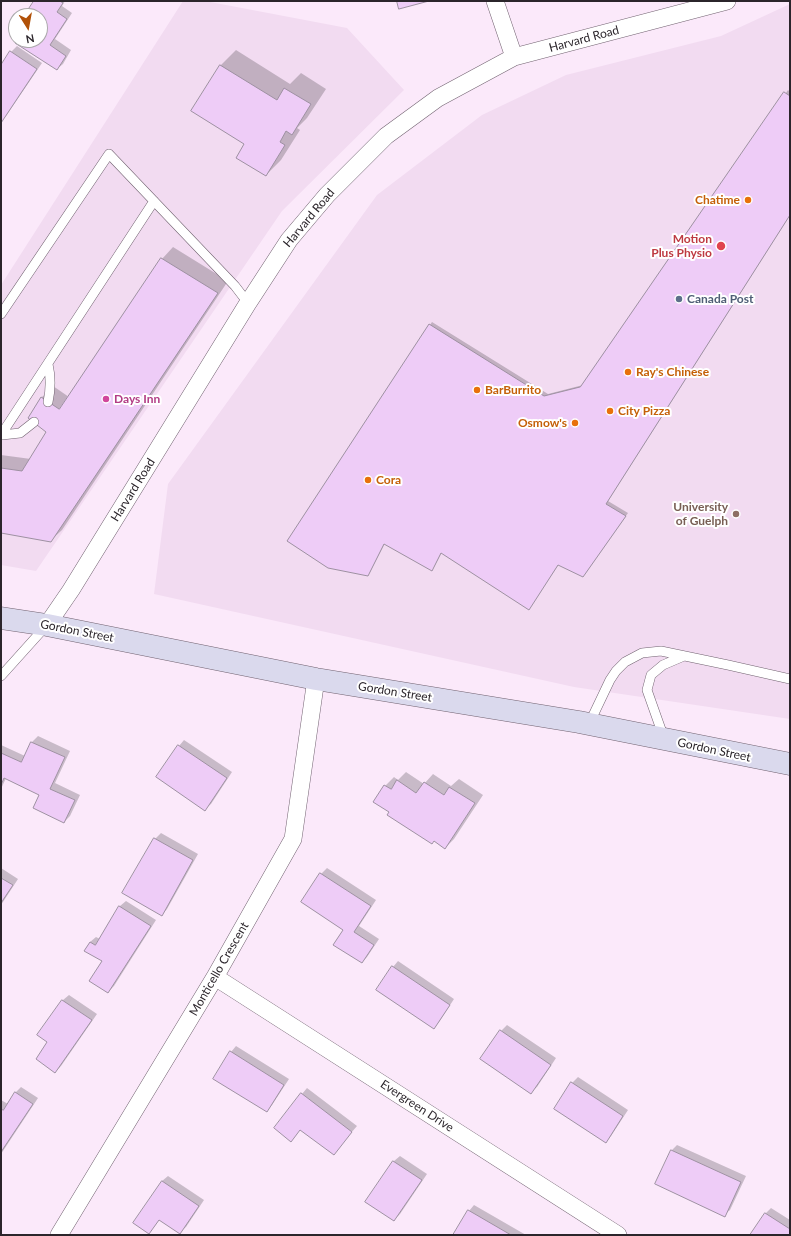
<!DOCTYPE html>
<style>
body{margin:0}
#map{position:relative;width:791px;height:1236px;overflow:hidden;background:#fbe9fa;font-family:Lato,sans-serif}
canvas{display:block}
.frame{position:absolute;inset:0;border:2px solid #2b252b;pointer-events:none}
.north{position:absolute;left:8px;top:8px;width:40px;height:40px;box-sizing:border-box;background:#fff;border:1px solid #aaa8aa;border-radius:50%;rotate:169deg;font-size:11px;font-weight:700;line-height:16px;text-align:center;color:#2b252b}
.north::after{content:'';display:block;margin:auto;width:14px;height:18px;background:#b15108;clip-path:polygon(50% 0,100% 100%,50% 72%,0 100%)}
</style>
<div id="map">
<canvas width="791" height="1236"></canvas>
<div class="frame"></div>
<div class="north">N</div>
</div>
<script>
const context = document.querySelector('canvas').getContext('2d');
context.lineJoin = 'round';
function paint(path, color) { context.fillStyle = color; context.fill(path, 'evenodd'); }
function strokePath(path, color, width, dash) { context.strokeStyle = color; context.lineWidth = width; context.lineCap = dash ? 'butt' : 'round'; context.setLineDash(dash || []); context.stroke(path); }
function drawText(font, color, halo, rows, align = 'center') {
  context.font = font + ' Lato,sans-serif'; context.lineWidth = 4; context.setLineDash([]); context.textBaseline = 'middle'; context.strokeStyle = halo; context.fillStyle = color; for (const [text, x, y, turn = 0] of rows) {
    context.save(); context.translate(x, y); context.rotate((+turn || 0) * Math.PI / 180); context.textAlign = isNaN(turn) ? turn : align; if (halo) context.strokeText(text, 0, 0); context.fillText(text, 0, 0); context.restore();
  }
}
const built = new Path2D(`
 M183 1H205L347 28 404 90 282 211 36 571 1 565V285Z
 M790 4V719L574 687 154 594 168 484 377 195 482 115 566 75 721 36Z`);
const shadow = new Path2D(`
 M35 1H65L62 6 72 13 55 39 71 50 63 64 57 69 18 40H40V16H26Z
 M17 46 42 63 6 116 1 121V67L11 52Z
 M236 50 290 84 301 73 326 89 307 118 297 128 300 130 281 160 266 175 220 66Z
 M788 90 790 92V215L608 501 628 513 585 574 559 564 529 608 442 552 434 567 432 569 385 543 370 572 367 575 430 325 432 322 548 394 583 385Z
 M173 247 228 281 62 530 50 541 1 532V455L31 459 48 432 41 398 53 386 69 397 162 259Z
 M38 736 70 751 55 783 80 795 70 816 64 822 40 794 6 778 1 789V745L25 756 32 742Z
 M184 740 232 772 211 804 205 809 179 746Z
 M406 772 424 784 433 774 451 786 459 779 483 795 454 839 445 848 391 812 385 786 394 777 398 780Z
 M161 833 198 854 167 909 162 915 124 893 155 839Z
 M1 868 18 879 1 905Z
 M327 868 376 900 359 926 379 939 367 957 362 962 345 929 321 874Z
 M126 901 156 920 114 986 108 992 103 961 85 950 90 942 96 937 100 939 120 906Z
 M398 961 454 999 439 1022 433 1028 393 967Z
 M69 995 97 1014 61 1066 55 1072 49 1042 39 1035 63 1000Z
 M507 1025 556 1058 537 1087 531 1092 501 1031Z
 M236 1046 289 1079 272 1105 267 1111 231 1052Z
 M578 1077 628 1110 611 1136 606 1141 572 1083Z
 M21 1087 38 1098 1 1154V1100L8 1104 15 1093Z
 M307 1088 357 1126 333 1154 301 1129 291 1140 302 1094Z
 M677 1145 746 1176 730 1210 724 1215 672 1150Z
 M400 1156 427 1174 400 1214 394 1220 367 1201 394 1161Z
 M168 1176 204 1200 186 1227 180 1232 160 1219 149 1233 162 1181Z
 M474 1205 526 1235H454L469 1211Z
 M771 1208 790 1220V1235H752L765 1214Z`);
const building = new Path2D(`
 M34 1H60L63 3 57 12 67 19 50 45 66 56 57 70 15 43 17 40H40V16H24Z
 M397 1H429L399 9Z
 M10 51 37 69 1 123V65Z
 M220 65 277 100 284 88 311 104 292 135 286 131 280 142 285 145 266 176 236 158 244 144 191 111Z
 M784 92 790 96V215L606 504 626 516 583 577 558 565 529 610 441 553 432 571 384 544 368 576 328 568 287 541 429 324 544 396 580 387Z
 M161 258 218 293 51 542 1 533V468L22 471 46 432 28 418 41 397 59 409Z
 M31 742 65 757 50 789 75 800 64 823 33 808 39 795 4 778 1 785V753L21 762Z
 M178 745 227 778 205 811 156 777Z
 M397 780 416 793 424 782 444 795 449 787 475 803 445 849 434 841 432 844 387 815 389 812 373 802 384 785 391 789Z
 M154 838 193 860 162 916 122 893Z
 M320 873 371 906 354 932 374 945 362 963 333 945 343 930 301 902Z
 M1 878 13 885 1 903Z
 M119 906 151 926 108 993 89 981 102 961 84 951 90 942 95 945Z
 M392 966 450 1005 434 1029 376 990Z
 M62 1000 92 1020 55 1073 36 1059 47 1042 37 1035Z
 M500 1030 551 1065 531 1094 480 1059Z
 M230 1051 284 1085 267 1112 213 1079Z
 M571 1082 623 1116 606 1143 554 1109Z
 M15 1092 33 1104 1 1152V1109L3 1110Z
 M301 1093 352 1132 334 1155 300 1130 291 1142 274 1128Z
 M671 1150 741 1182 725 1217 655 1184Z
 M393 1161 422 1180 394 1221 365 1202Z
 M162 1181 199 1206 180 1234 159 1220 149 1234 133 1223Z
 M468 1210 511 1235H453Z
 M765 1213 790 1229V1235H750Z`);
const lane = new Path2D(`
 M1 314 109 154 235 286 248 303
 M48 402C51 388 51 377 48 364
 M1 435 154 201
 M2 435 20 433 34 422
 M1 676 46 626
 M589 724 610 680 616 671 625 662 642 653 661 651 728 665 790 679
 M664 738 647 690 651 675 663 665 684 656`);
const street = new Path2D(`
 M495 1 514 57
 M47 625 71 590 248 303 289 240 327 195 386 136 438 98 514 57 727 1
 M215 977 618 1235
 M59 1235 215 977 293 839 316 679`);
const secondary = new Path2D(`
 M1 618 47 625 316 679 579 722 790 764`);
const markers = [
 [748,200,4,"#e8710a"],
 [721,246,5,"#e0444e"],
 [679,299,4,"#5c6f8a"],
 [628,372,4,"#e8710a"],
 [477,390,4,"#e8710a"],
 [106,399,4,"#d1479c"],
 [610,411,4,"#e8710a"],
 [575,423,4,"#e8710a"],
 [368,480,4,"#e8710a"],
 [736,514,4,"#8d6e63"]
];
const streetNames = [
 ["Harvard Road",584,39,-15],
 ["Harvard Road",309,218,-50],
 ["Harvard Road",133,490,-58],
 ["Gordon Street",77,631,11],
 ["Gordon Street",395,692,9],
 ["Gordon Street",714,750,12],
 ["Monticello Crescent",219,969,-60],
 ["Evergreen Drive",417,1106,33]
];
const foodNames = [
 ["Chatime",740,200,"right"],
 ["Ray's Chinese",636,372],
 ["BarBurrito",485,390],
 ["City Pizza",618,411],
 ["Osmow's",567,423,"right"],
 ["Cora",376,480]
];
const healthNames = [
 ["Motion",712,239],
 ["Plus Physio",712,253]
];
const serviceNames = [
 ["Canada Post",687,299]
];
const hotelNames = [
 ["Days Inn",114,399]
];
const educationNames = [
 ["University",728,507],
 ["of Guelph",728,521]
];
paint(built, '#f2dbf1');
paint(shadow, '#0003');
paint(building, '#eeccf7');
strokePath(building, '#9e91a2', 1);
strokePath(lane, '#716270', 10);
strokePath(street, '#716270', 18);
strokePath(secondary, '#716270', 23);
strokePath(lane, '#fff', 9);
strokePath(street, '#fff', 17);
strokePath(secondary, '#dad9ed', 22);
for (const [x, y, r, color] of markers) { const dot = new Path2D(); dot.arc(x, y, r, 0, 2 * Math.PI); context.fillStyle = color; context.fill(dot); strokePath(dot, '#fff', 1.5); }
drawText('12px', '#2b252b', '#fff', streetNames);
drawText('bold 12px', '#c56008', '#fff', foodNames, 'left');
drawText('bold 12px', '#be3a42', '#fff', healthNames, 'right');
drawText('bold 12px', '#4e5e75', '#fff', serviceNames, 'left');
drawText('bold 12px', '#b23c85', '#fff', hotelNames, 'left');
drawText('bold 12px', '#785e54', '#fff', educationNames, 'right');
</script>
